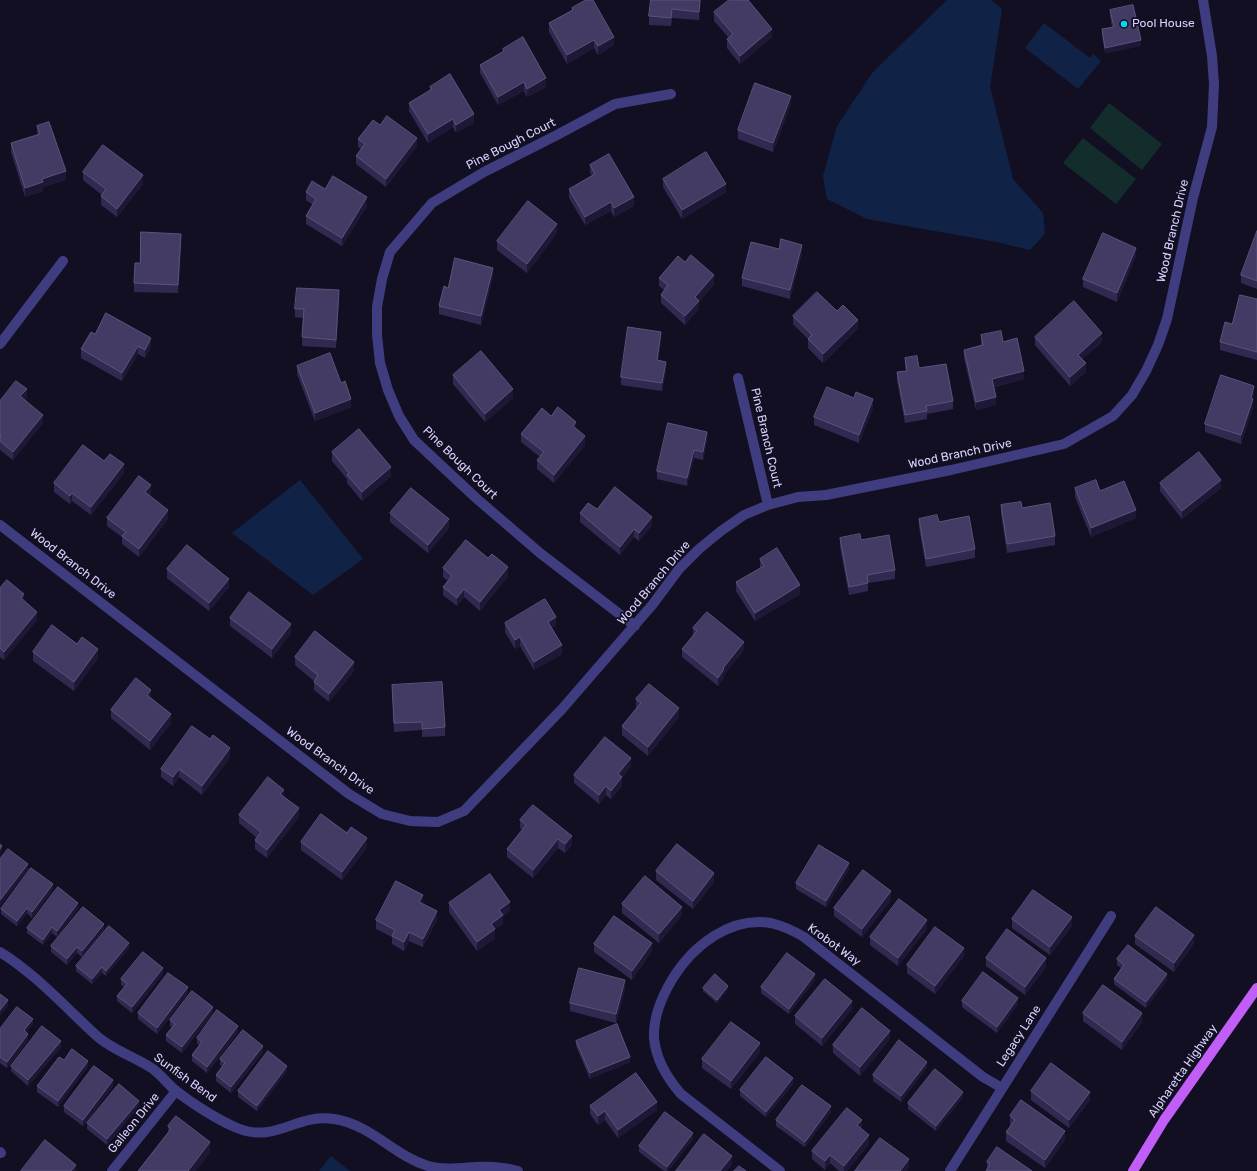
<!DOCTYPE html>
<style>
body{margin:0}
canvas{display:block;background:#130f23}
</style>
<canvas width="1257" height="1171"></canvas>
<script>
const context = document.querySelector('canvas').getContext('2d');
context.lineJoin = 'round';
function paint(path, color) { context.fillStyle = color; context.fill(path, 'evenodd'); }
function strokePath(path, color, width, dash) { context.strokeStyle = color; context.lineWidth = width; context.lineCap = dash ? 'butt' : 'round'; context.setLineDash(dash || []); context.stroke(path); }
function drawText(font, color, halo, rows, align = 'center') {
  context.font = font + ' Rubik,sans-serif'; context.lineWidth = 3.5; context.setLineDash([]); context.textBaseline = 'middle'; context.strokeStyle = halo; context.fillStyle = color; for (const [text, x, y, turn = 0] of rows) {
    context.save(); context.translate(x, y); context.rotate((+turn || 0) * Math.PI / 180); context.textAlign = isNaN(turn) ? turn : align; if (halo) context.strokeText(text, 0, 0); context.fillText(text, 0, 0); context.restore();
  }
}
const green = new Path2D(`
 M1109 103 1162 144 1142 170 1090 128Z
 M1083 138 1136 179 1116 204 1063 163Z`);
const water = new Path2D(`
 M947 0H991L1002 9 990 87 1013 179 1043 213 1045 234 1030 250 997 242 867 219 827 199 823 176 837 126 873 72Z
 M1044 23 1090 58 1093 54 1101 61 1078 89 1025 48Z
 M300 480 363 559 313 595 232 533Z
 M331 1156 350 1171H319Z`);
const minor = new Path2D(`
 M0 344 63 261
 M738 378 768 505
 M0 525 349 794 382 814 410 821 438 822 464 811 562 709 653 604 679 569 699 549 721 531 744 515 768 505 798 497 826 495 951 470 1064 444 1113 416 1132 395 1146 371 1158 345 1167 319 1193 198 1212 127 1214 84 1212 56 1203 0
 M635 626 540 553 476 498 414 440 399 416 388 390 380 363 377 335V307L382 279 390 252 432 203 484 172 557 135 615 104 671 94
 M0 952C36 974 67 1009 98 1037 113 1050 137 1058 153 1069 161 1075 168 1084 175 1090 191 1103 218 1120 237 1128 276 1144 296 1113 334 1119 372 1125 393 1155 428 1166 444 1170 460 1168 476 1167 490 1166 504 1167 518 1171
 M0 1152 1 1153
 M112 1171 176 1091
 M780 1171 681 1094C667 1078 656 1060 654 1038 653 1016 662 996 673 978 693 946 730 916 771 923 783 926 794 931 804 937L983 1077 1002 1088
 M950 1171 1111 916`);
const primary = new Path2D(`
 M1133 1171 1164 1120 1257 988`);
const wall = new Path2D(`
 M701 0 699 20 672 18 671 26 649 25V16Z
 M572 8 614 45 598 55 594 48 567 64 549 32V23L572 10Z
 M1110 10 1141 46 1105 53 1102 35V29L1112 27 1110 16Z
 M714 12 772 37 740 64 727 48V39L729 38 714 21Z
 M503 49 546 87 527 97 524 91 498 105 480 73V65L503 52Z
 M430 87 474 123 456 133 453 127 428 143 409 111V103L430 90Z
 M791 104 773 152 738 139V130Z
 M37 126 66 180 43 187V191L25 197 11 152V143L37 135Z
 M358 139 417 146 386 187 356 164V156L361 149 358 147Z
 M590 165 634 206 614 217 611 211 585 225 569 198V189L592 176 590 173Z
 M83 172 143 184 117 217 101 205V196L102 195 83 180Z
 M663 179 726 192 682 219 663 187Z
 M325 189 367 206 342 246 306 224V216L313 205 306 200V192Z
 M1257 231V289L1241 283V275Z
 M557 233 527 273 497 250V241Z
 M181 242 178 293 134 292V283L140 263Z
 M779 249 802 253 790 299 742 286V278Z
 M1136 256 1117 302 1083 287V279Z
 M685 262 714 284 699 302V309L685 325 661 303V295L664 290 659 286V278Z
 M493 276 481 325 439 314V306L448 288Z
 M339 299 336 348 302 346 303 318 295 317V309Z
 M1257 299V360L1220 350V342Z
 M837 311 858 328 823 363 808 348V339L793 324V316Z
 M95 334 151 347 145 358 138 354 122 381 81 358V349Z
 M981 335 1003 342 1024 379 994 387 996 405 976 410 964 358V350L981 345Z
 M1035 337 1102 342 1082 359 1086 372 1070 386 1035 345Z
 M661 341 658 360 666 370 662 391 621 385V377Z
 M905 358 953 401V409L927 414V419L905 423 897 381V372L906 371 905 367Z
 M297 366 341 383 351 407 315 421 297 374Z
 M453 375 513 398 485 422 453 384Z
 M1254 394 1253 398V407L1241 444 1205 432V424Z
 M27 398 25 400 43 423 13 460 0 450V401Z
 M873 408 859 443 814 425V417Z
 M551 416 576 429 585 445 554 483 537 469V460L540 457 521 442V434Z
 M707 441 703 460 694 458 687 486 657 479V471Z
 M332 452 391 476 362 501 347 483V479L332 461Z
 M104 461 124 473 91 515 72 501 70 504 54 492V483Z
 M1160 483 1221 488 1182 519 1160 491Z
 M1075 488 1100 491 1136 518 1091 537 1075 497Z
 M151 493 149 496 168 519 139 557 122 544V537L107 526V518Z
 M1001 505 1055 536V545L1007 553 1001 513Z
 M597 509 652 525 639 541 634 537 620 555 580 522V513Z
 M390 513 449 528 428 553 390 522Z
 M919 519 939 522 975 549V558L926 567 919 527Z
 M840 538 861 540 895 570V579L868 583V591L849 595 840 547Z
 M760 559 800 594 755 621 736 591V582L760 568Z
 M443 568 508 576 480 611 464 597 457 606 443 595V587L448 581 443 577Z
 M167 569 229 587 209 611 167 578Z
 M0 588 24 601 37 620 4 660 0 657Z
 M230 618 291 633 272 658 230 626Z
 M505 623 556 625 551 628 562 654 534 670 520 646 515 649 505 632Z
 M693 628 744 650 724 675V678L718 686 682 657V649L693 635Z
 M77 644 98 658 74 691 33 661V652Z
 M295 657 354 671 329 702 314 690V681L295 665Z
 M392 685 445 727V736L422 737V730L394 732Z
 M151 698 171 723 150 750 111 718V710Z
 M636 699 679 717 648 756 622 735V726L636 708Z
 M210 739 230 757 202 795 179 777 173 786 161 777V769Z
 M631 766 622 778V786L611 799 606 795 599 804 574 783V775Z
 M284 797 299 817 267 858 255 849V840L257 838 239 823V815Z
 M520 820 572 845 565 853 558 848 533 878 507 857V849L522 830 520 828Z
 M347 833 367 847 342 880 301 850V842Z
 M849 869 826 907 796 889V883Z
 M656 871 714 882 693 909 656 880Z
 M53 890 32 918 27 913 17 926 1 914V909Z
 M891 900 862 937 834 916V908Z
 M423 903V904L437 920 423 947 409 941 404 951 392 944V937L376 929V920Z
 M449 903 510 911 503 916V924L495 929V938L477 951 449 912Z
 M622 904 682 915 659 943 622 913Z
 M78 909 57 937 52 933 43 945 27 933V928Z
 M1012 919 1072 926 1050 955 1012 928Z
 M927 929 898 966 870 945V937Z
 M104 930 82 957 77 953 67 965 51 952V946Z
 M1135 936 1194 943 1174 972 1135 944Z
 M594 944 652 951 632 980 594 952Z
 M129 948 106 976 102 973 92 984 76 971V966Z
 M964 956 935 994 907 973V965Z
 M986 958 1046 967 1025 995 986 966Z
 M1117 959 1167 980 1146 1008 1114 984V979L1121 968 1117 965Z
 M163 974 132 1013 117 1001V996L124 987 121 985V979Z
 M815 980 789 1014 761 993V987Z
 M703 988 728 989 717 1003 703 991Z
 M625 989 616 1023 570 1011V1003Z
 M188 993 157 1034 138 1019V1013Z
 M962 1001 1018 1004 997 1033 962 1007Z
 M852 1009 822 1046 795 1024V1016Z
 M213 1013 182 1053 166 1041V1035L172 1027 170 1026V1020Z
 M1083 1013 1142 1022 1122 1050 1083 1021Z
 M33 1024 26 1032 28 1040 7 1068 0 1063V1029Z
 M238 1032 207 1073 192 1061V1055L199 1045 197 1044V1038Z
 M890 1039 860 1076 833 1053V1045Z
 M576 1041 630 1062 590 1079 576 1046Z
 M61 1047 28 1086 11 1071V1066Z
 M263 1052 231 1093 216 1081V1075L223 1066 220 1065V1059Z
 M760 1052 731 1089 702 1068V1059Z
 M64 1060 88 1066 58 1107 37 1092V1086Z
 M927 1067 901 1102 873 1081V1075Z
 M287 1071 257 1111 238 1097V1091Z
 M793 1084 766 1117 740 1096V1090Z
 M113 1086 83 1126 64 1112V1106Z
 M1031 1091 1090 1100 1069 1128 1031 1100Z
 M963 1097 936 1131 908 1109V1103Z
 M139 1106 107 1145 87 1129V1123Z
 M590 1106 657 1110 618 1138 605 1120 598 1125 590 1114Z
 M831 1112 805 1147 776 1126V1120Z
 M1010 1116 1065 1140 1045 1168 1006 1141V1132L1011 1125H1010Z
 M168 1126 210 1153 168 1133Z
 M862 1128 861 1129 869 1144 847 1171H839L830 1163 825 1170 812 1159V1151Z
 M693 1139 668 1171H664L639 1152V1146Z
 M987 1162 1032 1171 988 1168 987 1167Z`);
const shadedWall = new Path2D(`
 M700 0H701L699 20V12Z
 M772 29V37L740 64V56Z
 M614 37V45L598 55V46Z
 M594 40V48L567 64V55Z
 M1141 40V46L1105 53V48Z
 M546 78V87L527 97V89Z
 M524 82V91L498 105V97Z
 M791 96V104L773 152V143Z
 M474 114V123L456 133V125Z
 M453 119V127L428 143V134Z
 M417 138V146L386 187V179Z
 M66 171V180L43 187V191L25 197V188L42 179Z
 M143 175V184L117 217V209Z
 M726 184V192L682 219V210Z
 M367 197V206L342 246V238Z
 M634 197V206L614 217V208Z
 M611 202V211L585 225V217Z
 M557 224V233L527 273V264Z
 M802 245V253L790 299V290Z
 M1136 248V256L1117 302V293Z
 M493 268V276L481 325V316Z
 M714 275V284L699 302V309L685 325V316L695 297Z
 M339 290V299L336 348V340Z
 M858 320V328L823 363V354Z
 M661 332V341L657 369V360Z
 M1102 333V342L1078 363V355Z
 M151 338V347L145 358V350Z
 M138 346V354L122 381V373Z
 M666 362V370L662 391V383Z
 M1086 363V372L1070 386V377Z
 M1024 371V379L992 387V379Z
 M1254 386V394L1251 406V398Z
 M27 389V398L20 405V396Z
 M513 389V398L485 422V414Z
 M996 397V405L976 410V402Z
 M351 399V407L315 421V413Z
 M873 399V408L859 443V435Z
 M1253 399V407L1241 444V435Z
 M43 415V423L13 460V452Z
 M576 422V430L573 426Z
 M707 432V441L703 460V452Z
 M585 436V445L554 483V475Z
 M694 450V458L687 486V478Z
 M124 464V473L91 515V507Z
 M391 467V476L362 501V492Z
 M1221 480V488L1182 519V511Z
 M151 485V493L145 501V492Z
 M72 493V501L70 504V496Z
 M168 510V519L139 557V549Z
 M1136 510V518L1091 537V528Z
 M652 517V525L639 541V533Z
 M449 519V528L428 553V545Z
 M634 529V537L620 555V547Z
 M508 567V576L480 611V602Z
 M229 579V587L209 611V603Z
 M800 585V594L755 621V613Z
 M464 589V597L457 606V598Z
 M24 594V603L21 598Z
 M37 612V620L4 660V652Z
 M556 617V625L548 630V622Z
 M291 624V633L272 658V649Z
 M520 637V646L515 649V640Z
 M744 642V650L724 675V678L718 686V678L723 668Z
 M562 645V654L534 670V662Z
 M98 649V658L74 691V682Z
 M354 662V671L329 702V694Z
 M151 690V698L147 695Z
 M679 708V717L648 756V747Z
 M171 714V723L150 750V741Z
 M230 748V757L202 795V786Z
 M631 758V766L622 778V786L611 799V791L618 774Z
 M179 769V777L173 786V777Z
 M606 786V795L599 804V795Z
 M284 790V798L280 794Z
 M299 808V817L267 858V850Z
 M572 836V845L565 853V844Z
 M367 838V847L342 880V872Z
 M558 839V848L533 878V870Z
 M2 846V851L0 854V849Z
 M849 863V869L826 907V901Z
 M28 864V870L0 906V900Z
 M714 873V882L693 909V901Z
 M53 884V890L32 918V912Z
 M891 891V900L862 937V929Z
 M423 895V903L419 911V902Z
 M510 902V911L503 916V924L495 929V938L477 951V942L491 924 499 910Z
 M78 903V909L57 937V931Z
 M682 907V915L659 943V934Z
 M27 908V913L17 926V921Z
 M437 911V920L423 947V939Z
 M1072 917V926L1050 955V947Z
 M927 920V929L898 966V958Z
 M104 924V930L82 957V951Z
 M52 927V933L43 945V940Z
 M409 932V941L404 951V942Z
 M1194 935V943L1174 972V963Z
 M129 943V948L106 976V971Z
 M652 943V951L632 980V971Z
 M77 947V953L67 965V959Z
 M964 948V956L935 994V986Z
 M1046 958V967L1025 995V987Z
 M102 967V973L92 984V979Z
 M163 968V974L132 1013V1007Z
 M815 974V980L789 1014V1009Z
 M1167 974V980L1146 1008V1002Z
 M625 980V989L616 1023V1014Z
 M728 986V989L717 1003V1000Z
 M188 987V993L157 1034V1028Z
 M1018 998V1004L997 1033V1027Z
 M8 1000V1006L0 1016V1010Z
 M852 1001V1009L822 1046V1038Z
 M213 1007V1013L182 1053V1047Z
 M1142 1013V1022L1122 1050V1042Z
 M33 1019V1024L24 1036V1030Z
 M238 1026V1032L207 1073V1067Z
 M890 1031V1039L860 1076V1067Z
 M28 1034V1040L7 1068V1062Z
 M61 1041V1047L28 1086V1080Z
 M760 1043V1052L731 1089V1081Z
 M263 1046V1052L231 1093V1087Z
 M630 1057V1062L590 1079V1073Z
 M88 1061V1066L58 1107V1101Z
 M927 1062V1067L901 1102V1096Z
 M287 1066V1071L257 1111V1106Z
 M793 1078V1084L766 1117V1112Z
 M113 1080V1086L83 1126V1120Z
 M963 1092V1097L936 1131V1126Z
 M1090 1092V1100L1069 1128V1120Z
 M139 1101V1106L107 1145V1139Z
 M657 1102V1110L618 1138V1130Z
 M831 1106V1112L805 1147V1142Z
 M605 1111V1120L598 1125V1116Z
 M862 1120V1128L857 1134V1125Z
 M1065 1131V1140L1045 1168V1160Z
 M693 1133V1139L668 1171H667V1167Z
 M869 1135V1144L847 1171H844V1166Z
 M210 1142V1153L196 1171H188Z
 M830 1155V1163L825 1170V1161Z
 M732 1156V1165L727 1171H720Z
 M909 1159V1168L907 1171H900Z
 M76 1165V1171H71Z`);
const building = new Path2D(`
 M586 0H593L614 37 598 46 594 40 567 55 549 23 573 10 572 8Z
 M651 0H700L699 12 672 9 671 18 649 16Z
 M729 0H748L772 29 740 56 727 39 733 34 714 12Z
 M1133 5 1141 40 1105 48 1102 29 1114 27 1110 10Z
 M523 37 546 78 527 89 524 82 498 97 480 65 504 51 503 49Z
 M450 74 474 114 456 125 453 119 428 134 409 103 432 89 430 87Z
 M755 83 791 96 773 143 738 130Z
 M387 116 417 138 386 179 356 156 365 144 358 139 373 120 380 125Z
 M49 122 66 171 42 179 43 182 25 188 11 143 40 134 37 126Z
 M103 145 143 175 117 209 101 196 106 189 83 172Z
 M706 152 726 184 682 210 663 179Z
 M609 154 634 197 614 208 611 202 585 217 569 189 595 174 590 165Z
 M333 176 367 197 342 238 306 216 316 199 306 192 312 181 325 189Z
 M528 201 557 224 527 264 497 241Z
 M1257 231V281L1241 275Z
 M141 232 181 234 178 285 134 283 135 263H140Z
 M1103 233 1136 248 1117 293 1083 279Z
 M781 239 802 245 790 290 742 278 751 242 779 249Z
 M691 255 714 275 695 297 699 301 685 316 661 295 668 285 659 278 678 256 685 262Z
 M455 258 493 268 481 316 439 306 444 286 448 288Z
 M297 288 339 290 336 340 302 337 304 309H295Z
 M817 292 837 311 843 305 858 320 823 354 808 339 812 335 793 316Z
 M1240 295 1257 299V352L1220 342 1225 322 1232 324Z
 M1074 301 1102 333 1078 355 1086 363 1070 377 1035 337Z
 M106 313 151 338 145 350 138 346 122 373 81 349 91 332 95 334Z
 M628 327 661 332 657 360 666 362 662 383 621 377Z
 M1001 331 1003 342 1017 338 1024 371 992 379 996 397 976 402 964 350 983 345 981 335Z
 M481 351 513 389 485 414 453 375Z
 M330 353 341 383 345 381 351 399 315 413 297 366Z
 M917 356 919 368 946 364 953 401 926 406 927 411 905 415 897 372 907 371 905 358Z
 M1221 375 1254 386 1251 398 1253 399 1241 435 1205 424Z
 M16 381 27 389 20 396 43 415 13 452 0 441V437L1 436 0 435V401Z
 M827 387 854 398 856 392 873 399 859 435 814 417Z
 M558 407 576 422 573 426 585 436 554 475 537 460 544 452 521 434 542 408 551 416Z
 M668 423 707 432 703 452 694 450 687 478 657 471Z
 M359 429 391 467 362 492 347 475 349 473 332 452Z
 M83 445 104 461 110 454 124 464 91 507 72 493 70 496 54 483Z
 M1199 452 1221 480 1182 511 1160 483Z
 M139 476 151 485 145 492 168 510 139 549 122 536 126 532 107 518Z
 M1096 480 1100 491 1124 481 1136 510 1091 528 1075 488Z
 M615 487 652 517 639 533 634 529 620 547 580 513 588 503 597 509Z
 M411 488 449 519 428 545 390 513Z
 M1021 502 1022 508 1050 503 1055 536 1007 544 1001 505Z
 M937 515 939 522 969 516 975 549 926 559 919 519Z
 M860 534 861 540 889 535 895 570 867 575 868 583 849 587 840 538Z
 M466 540 488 558 492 554 508 567 480 602 464 589 457 598 443 587 452 576 443 568Z
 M187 545 229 579 209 603 167 569Z
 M777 548 800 585 755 613 736 582 764 566 760 559Z
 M7 580 24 594 21 598 37 612 4 652 0 648V588Z
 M249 592 291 624 272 649 230 618Z
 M545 599 556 617 548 622 562 645 534 662 520 637 515 640 505 623Z
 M707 612 744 642 723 668 724 669 718 678 682 649 697 631 693 628Z
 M52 625 77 644 82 637 98 649 74 682 33 652Z
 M315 631 354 662 329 694 314 682 318 675 295 657Z
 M136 678 151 690 147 695 171 714 150 741 111 710Z
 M442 682 445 727 422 729V722L394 723 392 685Z
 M649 684 679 708 648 747 622 726 641 703 636 699Z
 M192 726 210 739 213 735 230 748 202 786 179 769 173 777 161 769Z
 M605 737 631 758 618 774 622 777 611 791 606 786 599 795 574 775Z
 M268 777 284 790 280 794 299 808 267 850 255 840 261 832 239 815Z
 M533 805 572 836 565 844 558 839 533 870 507 849 526 825 520 820Z
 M321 814 347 833 351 827 367 838 342 872 301 842Z
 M0 844 2 846 0 849Z
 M677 844 714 873 693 901 656 871Z
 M819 845 849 863 826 901 796 883Z
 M8 849 28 864 0 900V859Z
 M31 868 53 884 32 912 27 908 17 921 1 909Z
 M863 870 891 891 862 929 834 908Z
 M490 874 510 902 499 910 503 915 491 924 495 929 477 942 449 903Z
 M645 876 682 907 659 934 622 904Z
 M396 881 423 895 419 902 437 911 423 939 409 932 404 942 392 936 395 930 376 920Z
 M58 887 78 903 57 931 52 927 43 940 27 928Z
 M1033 890 1072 917 1050 947 1012 919Z
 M899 899 927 920 898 958 870 937Z
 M83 907 104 924 82 951 77 947 67 959 51 946Z
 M1156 907 1194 935 1174 963 1135 936Z
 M614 916 652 943 632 971 594 944Z
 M109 926 129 943 106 971 102 967 92 979 76 966Z
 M935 927 964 948 935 986 907 965Z
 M1007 929 1046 958 1025 987 986 958Z
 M1128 945 1167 974 1146 1002 1114 979 1124 965 1117 959Z
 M143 952 163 968 132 1007 117 996 127 984 121 979Z
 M787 953 815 974 789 1009 761 987Z
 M579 968 625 980 616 1014 570 1003Z
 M983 972 1018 998 997 1027 962 1001Z
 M168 973 188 987 157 1028 138 1013Z
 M715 974 728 986 717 1000 703 988Z
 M825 979 852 1001 822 1038 795 1016Z
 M1103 985 1142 1013 1122 1042 1083 1013Z
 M192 991 213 1007 182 1047 166 1035 175 1024 170 1020Z
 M0 994 8 1000 0 1010Z
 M17 1007 33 1019 24 1030 28 1034 7 1062 0 1057V1029Z
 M862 1008 890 1031 860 1067 833 1045Z
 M217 1010 238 1026 207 1067 192 1055 202 1042 197 1038Z
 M731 1022 760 1043 731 1081 702 1059Z
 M617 1024 630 1057 590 1073 576 1041Z
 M42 1026 61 1041 28 1080 11 1066Z
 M243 1030 263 1046 231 1087 216 1075 225 1063 220 1059Z
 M899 1040 927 1062 901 1096 873 1075Z
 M72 1049 88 1061 58 1101 37 1086 59 1057 64 1060Z
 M268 1051 287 1066 257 1106 238 1091Z
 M766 1057 793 1078 766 1112 740 1090Z
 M1051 1063 1090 1092 1069 1120 1031 1091Z
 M94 1066 113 1080 83 1120 64 1106Z
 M935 1069 963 1092 936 1126 908 1103Z
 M636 1073 657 1102 618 1130 605 1111 598 1116 590 1106Z
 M119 1084 139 1101 107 1139 87 1123Z
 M802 1085 831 1106 805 1142 776 1120Z
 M1021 1100 1065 1131 1045 1160 1006 1132 1015 1120 1010 1116Z
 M847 1108 862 1120 857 1125 869 1135 844 1166 830 1155 825 1161 812 1151Z
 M665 1112 693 1133 667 1167 639 1146Z
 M176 1116 210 1142 188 1171H138L171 1129 168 1126Z
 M704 1134 732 1156 720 1171H676Z
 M880 1138 909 1159 900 1171H855Z
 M45 1140 76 1165 71 1171H21Z
 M997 1147 1032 1171H986L990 1164 987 1162Z
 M739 1166 746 1171H734Z`);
const markers = [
 [1124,24,4,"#0ad6f2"]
];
const poiNames = [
 ["Pool House",1132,24]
];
const streetNames = [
 ["Pine Bough Court",511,144,-27],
 ["Wood Branch Drive",1173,231,-77],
 ["Pine Branch Court",766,438,77],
 ["Wood Branch Drive",960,454,-12],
 ["Pine Bough Court",460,463,44],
 ["Wood Branch Drive",73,564,38],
 ["Wood Branch Drive",654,583,-50],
 ["Wood Branch Drive",330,761,36],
 ["Krobot Way",834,945,36],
 ["Legacy Lane",1019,1036,-57],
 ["Alpharetta Highway",1183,1071,-55],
 ["Sunfish Bend",185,1078,36],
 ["Galleon Drive",134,1123,-51]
];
paint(green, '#122d2c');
paint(water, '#102346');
strokePath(minor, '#403c80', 10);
strokePath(primary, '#c25ef8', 10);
paint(wall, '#322950');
paint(shadedWall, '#1e1736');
paint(building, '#433b63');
strokePath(building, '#5b537b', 1);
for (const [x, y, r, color] of markers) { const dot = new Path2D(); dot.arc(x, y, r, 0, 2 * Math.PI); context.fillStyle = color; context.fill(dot); strokePath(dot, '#130f23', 1.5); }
drawText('12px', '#d8d3fd', '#130f23', poiNames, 'left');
drawText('12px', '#d8d3fd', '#130f23', streetNames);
</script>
